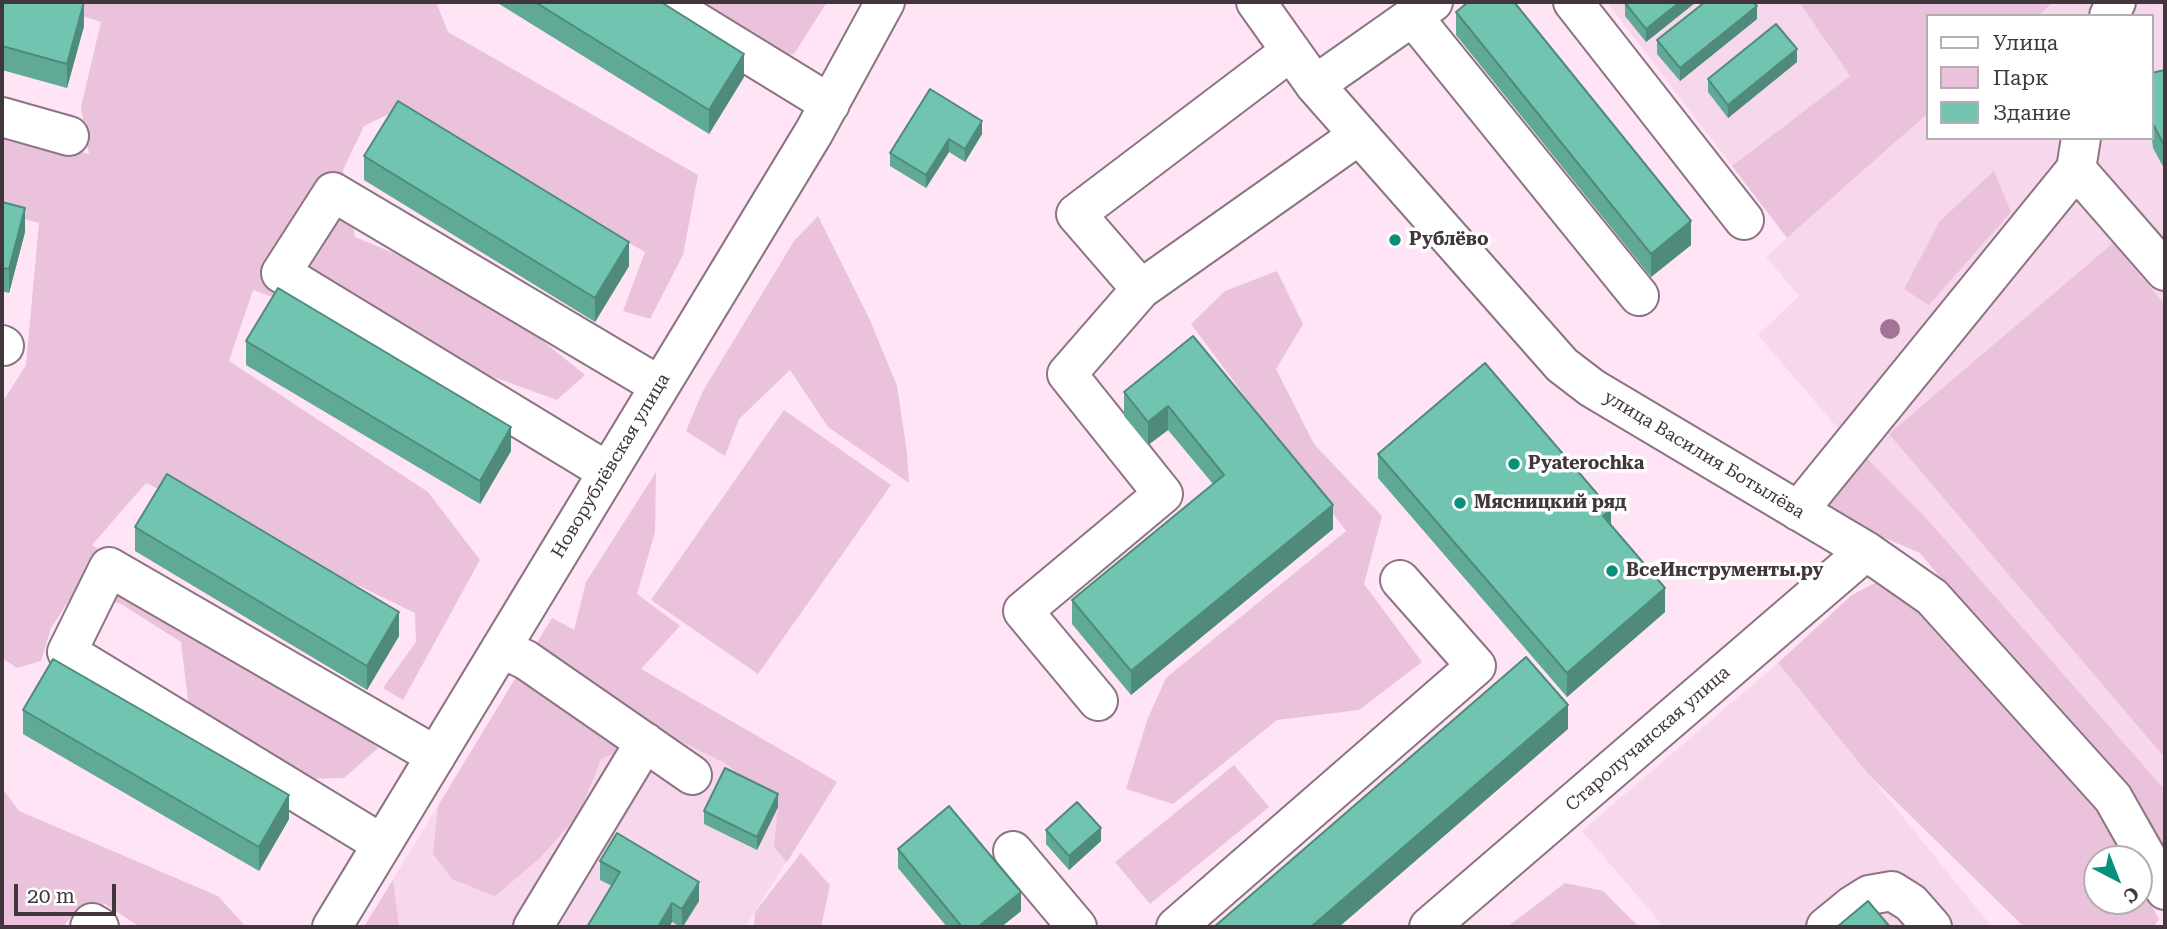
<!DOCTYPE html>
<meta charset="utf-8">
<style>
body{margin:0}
#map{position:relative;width:2167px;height:929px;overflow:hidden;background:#fee4f4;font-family:"Roboto Serif",serif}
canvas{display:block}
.frame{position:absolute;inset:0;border:4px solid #40363c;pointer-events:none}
.legend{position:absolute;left:1926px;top:14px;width:228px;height:126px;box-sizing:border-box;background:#fff;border:2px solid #b3afb1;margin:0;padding:9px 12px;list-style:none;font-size:21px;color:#40363c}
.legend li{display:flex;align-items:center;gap:14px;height:35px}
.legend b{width:35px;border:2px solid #b3afb1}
.north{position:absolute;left:2083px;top:845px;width:70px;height:70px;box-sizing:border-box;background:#fff;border:2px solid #b3afb1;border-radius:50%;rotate:138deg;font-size:19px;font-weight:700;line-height:28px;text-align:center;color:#40363c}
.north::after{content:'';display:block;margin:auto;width:24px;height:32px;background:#08917a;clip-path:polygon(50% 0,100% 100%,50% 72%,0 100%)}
.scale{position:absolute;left:14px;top:884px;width:102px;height:32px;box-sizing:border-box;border:4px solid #40363c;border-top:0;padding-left:9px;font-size:21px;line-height:24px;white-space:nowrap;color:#40363c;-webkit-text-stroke:5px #fff;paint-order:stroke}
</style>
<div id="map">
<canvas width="2167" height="929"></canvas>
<div class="frame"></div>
<ul class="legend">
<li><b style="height:9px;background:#fff"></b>Улица</li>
<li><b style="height:19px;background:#eac2db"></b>Парк</li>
<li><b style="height:19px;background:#71c5b0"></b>Здание</li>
</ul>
<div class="north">С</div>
<div class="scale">20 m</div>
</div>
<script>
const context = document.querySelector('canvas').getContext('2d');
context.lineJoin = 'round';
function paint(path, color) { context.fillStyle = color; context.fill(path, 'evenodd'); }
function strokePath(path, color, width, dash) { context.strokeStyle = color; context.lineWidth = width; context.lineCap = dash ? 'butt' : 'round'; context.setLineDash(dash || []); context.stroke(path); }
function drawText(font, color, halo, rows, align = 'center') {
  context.font = font + ' "Roboto Serif",serif'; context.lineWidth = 7; context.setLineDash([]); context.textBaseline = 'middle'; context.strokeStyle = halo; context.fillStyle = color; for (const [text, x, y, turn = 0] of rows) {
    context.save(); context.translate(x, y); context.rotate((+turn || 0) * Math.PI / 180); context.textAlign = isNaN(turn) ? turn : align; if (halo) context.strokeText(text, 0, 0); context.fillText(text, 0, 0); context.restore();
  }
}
const built = new Path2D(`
 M1607 2H1799L1850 76 1732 166Z
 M2053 2H2165V790L1928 520 1836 426 1758 335 1799 296 1766 257 1927 114V138H2151V16H2038Z
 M552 618 837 782 745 927H364Z
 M1778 663 1992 927H1664L1582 831Z`);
const green = new Path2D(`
 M39 2H436L448 32 698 175 683 255 650 319 623 311 645 252 397 110 364 126 343 170 355 237 444 274 528 329 585 375 557 400 253 290 229 361 428 492 480 560 403 700 383 688 416 642 415 613 146 483 92 545 345 720 378 748 344 778 300 779 188 701 181 642 121 604 75 591 51 628 41 661 17 668 2 658V403L26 365 39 223 2 213V130L89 154 81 107 101 22Z
 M652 2H827L794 54 745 59Z
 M1799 2H2053L2038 16H1927V114L1787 238 1732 166 1850 76Z
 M1994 171 2011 212 1929 305 1904 289 1940 221Z
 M818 216 870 320 897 386 907 453 909 483 828 427 790 370 739 419 725 456 686 431 703 391 794 241Z
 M2113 243 2165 305V758L1889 434Z
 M1277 271 1303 324 1276 369 1314 444 1382 516 1364 584 1422 662 1359 710 1277 720 1173 804 1126 789 1148 718 1166 678 1346 531 1191 324 1225 291Z
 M784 410 891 485 758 674 651 600Z
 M1860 451 1928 520 2165 790V860L2116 791 1920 553 1873 533 1821 503Z
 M656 472 655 532 637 594 680 626 641 669 837 782 787 862 774 847 778 807 725 763 664 733 601 759 579 814 540 858 495 896 452 879 433 854 438 806 552 618 574 630 586 582Z
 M1877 582 1920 606 2092 801 2125 859H2097V901H2139V884L2159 919 2154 927H2027L2021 924 1869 775 1778 663 1852 595Z
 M1234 765 1269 807 1150 904 1115 862Z
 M2 788 19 811 218 896 246 927H140L105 904 69 919 63 927H2Z
 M801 853 830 885 821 927H754L755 912Z
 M393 880 399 927H364Z
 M1565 883 1603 891 1639 927H1507Z`);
const minor = new Path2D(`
 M664 2 830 104
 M1256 2 1315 85 1562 365 1592 388 1866 551 1932 597 2113 798 2165 890
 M1573 2 1744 220
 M2109 16 2116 2
 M1413 17 1639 296
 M1291 51 1076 214 1141 289 1359 135
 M1315 85 1433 2
 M2 117 69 136
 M2076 169 2165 271
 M2 345 4 346
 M608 472 281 273 333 192 660 386
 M1798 511 2076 169 2081 138
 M501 648 526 660 692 775
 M1098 701 1023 611 1163 494 1067 374 1141 289
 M382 844 67 652 109 567 436 756
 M1013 851 1077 927
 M90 927 92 923 99 927
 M332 927 814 132 885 2
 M533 927 645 742
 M1176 927 1476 666 1400 580
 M1429 927 1866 551
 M1826 927 1853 905 1869 895 1892 891 1911 903 1932 927`);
const trees = [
 [1890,329]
];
const wall = new Path2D(`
 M2 2 84 26 67 88 2 70Z
 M496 2H661L744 77 709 134Z
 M1696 2 1646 42 1625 16V3Z
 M1456 12 1691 245 1651 277 1456 35Z
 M1757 19 1680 81 1657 54V40Z
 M1797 62 1728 118 1708 92V79Z
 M2165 70V170L2153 148 2151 131V73Z
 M930 89 982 134 965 162 949 152 926 188 890 166V153Z
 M364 156 629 266 595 322 364 180Z
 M2 202 25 232 9 293 2 291Z
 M1193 336 1333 529 1131 695 1072 624V600L1213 484 1168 430 1148 445 1124 416V392Z
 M246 341 511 451 480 504 246 365Z
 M1378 454 1611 525 1665 612 1567 697 1378 478Z
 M135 527 399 636 367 690 135 551Z
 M23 710 289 819 259 871 23 734Z
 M778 807 757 850 704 824V811Z
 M1046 830 1101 841 1069 870 1046 844Z
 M898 849 1021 911 1001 927H947L898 868Z
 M600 861 699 901 683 927H680L672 922 669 927H587L612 886 600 880Z`);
const shadedWall = new Path2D(`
 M84 2V26L67 88V64Z
 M1680 2H1696L1646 42V29Z
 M1757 6V19L1680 81V68Z
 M1797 49V62L1728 118V105Z
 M744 54V77L709 134V110Z
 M982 121V134L965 162V149Z
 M949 139V152L926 188V175Z
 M25 208V232L9 293V269Z
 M1691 221V245L1651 277V254Z
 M629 242V266L595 322V298Z
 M1168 406V430L1148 445V422Z
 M511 427V451L480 504V481Z
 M1333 505V529L1131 695V671Z
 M1611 510V533L1603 516Z
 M1665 588V612L1567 697V673Z
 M399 612V636L367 690V666Z
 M1568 705V729L1339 927H1311Z
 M778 794V807L757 850V837Z
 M289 795V819L259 871V847Z
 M1101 828V841L1069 870V856Z
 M699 882V901L682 927V909Z
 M1021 892V911L1001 927H978Z
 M672 903V922L669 927H658Z`);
const building = new Path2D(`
 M2 2H84L67 64 2 46Z
 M535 2H661L744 54 709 110Z
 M1468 2H1514L1691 221 1651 254 1456 12Z
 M1626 2H1680L1646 29 1625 3Z
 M1705 2H1753L1757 6 1680 68 1657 40Z
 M1776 24 1797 49 1728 105 1708 79Z
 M2165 70V147L2153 124 2151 107V73Z
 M930 89 982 121 965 149 949 139 926 175 890 153Z
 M398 101 629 242 595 298 364 156Z
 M2 202 25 208 9 269 2 268Z
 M278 288 511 427 480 481 246 341Z
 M1193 336 1333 505 1131 671 1072 600 1224 475 1168 406 1148 422 1124 392Z
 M1485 363 1611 510 1603 516 1665 588 1567 673 1378 454Z
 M167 474 399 612 367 666 135 527Z
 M1526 657 1568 705 1311 927H1214Z
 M53 659 289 795 259 847 23 710Z
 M725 768 778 794 757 837 704 811Z
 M1077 802 1101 828 1069 856 1046 830Z
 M949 806 1021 892 978 927H962L898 849Z
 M617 833 699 882 682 909 672 903 658 927H587L620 872 600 861Z
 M1868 901 1890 927H1837Z`);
const markers = [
 [1395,240,7,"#08917a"],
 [1514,464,7,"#08917a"],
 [1460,503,7,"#08917a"],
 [1612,571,7,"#08917a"]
];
const poiNames = [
 ["Рублёво",1409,240],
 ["Pyaterochka",1528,464],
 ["Мясницкий ряд",1474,503],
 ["ВсеИнструменты.ру",1626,571]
];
const streetNames = [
 ["улица Василия Ботылёва",1704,455,31],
 ["Новорублёвская улица",611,466,-59],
 ["Старолучанская улица",1648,739,-41]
];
paint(built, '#f7d7eb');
paint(green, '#eac2db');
strokePath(minor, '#8b7483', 42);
strokePath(minor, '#fff', 38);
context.fillStyle = '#a57396';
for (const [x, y] of trees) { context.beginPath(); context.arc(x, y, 10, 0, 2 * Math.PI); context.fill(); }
paint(wall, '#61a997');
paint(shadedWall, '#4f8a7b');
paint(building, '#71c5b0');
strokePath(building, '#4f8a7b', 2);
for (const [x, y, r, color] of markers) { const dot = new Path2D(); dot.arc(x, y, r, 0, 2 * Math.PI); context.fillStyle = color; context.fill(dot); strokePath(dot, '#fff', 2.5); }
drawText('bold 18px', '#40363c', '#fff', poiNames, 'left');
drawText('18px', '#40363c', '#fff', streetNames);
</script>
